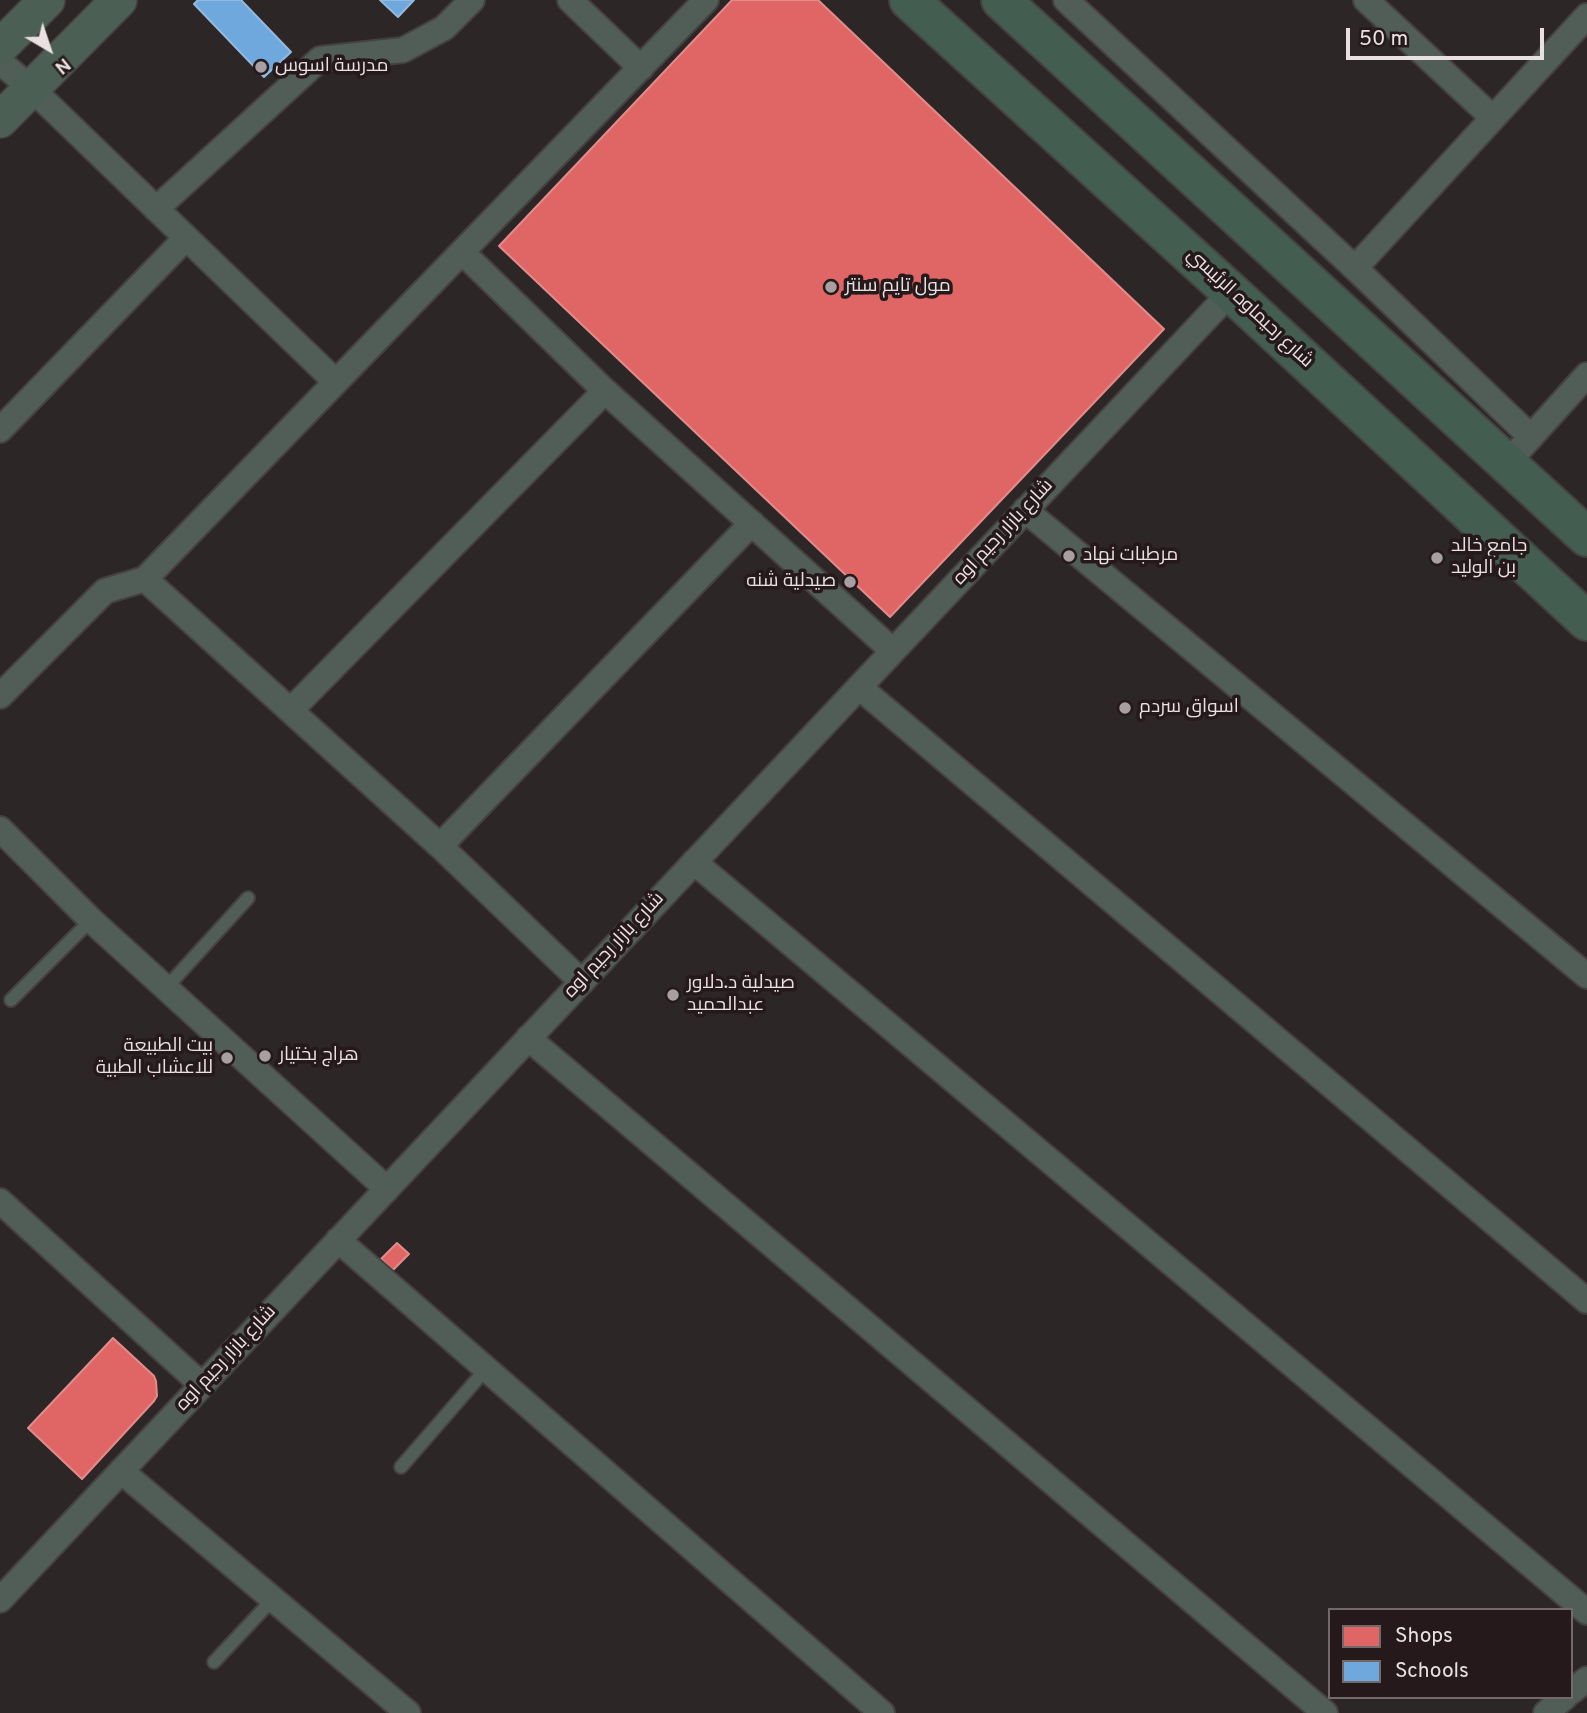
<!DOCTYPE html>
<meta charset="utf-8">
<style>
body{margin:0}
#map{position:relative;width:1587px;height:1713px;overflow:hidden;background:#2c2626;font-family:Overpass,sans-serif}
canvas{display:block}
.legend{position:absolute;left:1328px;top:1608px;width:245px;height:91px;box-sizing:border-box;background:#25191b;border:2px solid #73696a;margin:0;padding:9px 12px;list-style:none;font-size:21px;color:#e9e0e1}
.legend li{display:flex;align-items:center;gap:14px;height:35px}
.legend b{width:35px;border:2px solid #73696a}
.north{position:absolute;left:14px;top:14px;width:70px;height:70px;-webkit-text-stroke:5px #25191b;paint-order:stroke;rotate:141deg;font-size:19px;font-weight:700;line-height:28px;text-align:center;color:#e9e0e1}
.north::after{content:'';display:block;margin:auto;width:24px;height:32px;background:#e9e0e1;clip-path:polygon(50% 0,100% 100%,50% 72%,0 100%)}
.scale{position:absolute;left:1346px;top:28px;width:198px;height:32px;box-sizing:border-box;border:4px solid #e9e0e1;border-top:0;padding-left:9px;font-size:21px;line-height:24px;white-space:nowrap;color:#e9e0e1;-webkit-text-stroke:5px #25191b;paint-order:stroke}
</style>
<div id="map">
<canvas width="1587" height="1713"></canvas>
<ul class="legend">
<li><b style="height:19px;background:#e06666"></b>Shops</li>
<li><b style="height:19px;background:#6fa8dc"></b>Schools</li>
</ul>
<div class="north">N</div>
<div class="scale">50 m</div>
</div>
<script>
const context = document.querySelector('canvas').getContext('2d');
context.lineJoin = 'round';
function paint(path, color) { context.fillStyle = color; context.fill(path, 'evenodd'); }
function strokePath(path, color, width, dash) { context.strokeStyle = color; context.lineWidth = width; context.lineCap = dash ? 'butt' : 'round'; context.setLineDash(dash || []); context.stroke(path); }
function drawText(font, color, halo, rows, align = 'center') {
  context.font = font + ' Overpass,Cairo,sans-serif'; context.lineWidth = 7; context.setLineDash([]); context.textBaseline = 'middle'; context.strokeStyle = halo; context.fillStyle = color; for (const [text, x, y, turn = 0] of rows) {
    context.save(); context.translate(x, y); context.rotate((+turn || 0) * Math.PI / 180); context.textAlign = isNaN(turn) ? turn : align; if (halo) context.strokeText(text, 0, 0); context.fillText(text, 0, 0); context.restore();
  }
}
const shops = new Path2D(`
 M732 0H818L1164 329 890 617 499 246Z
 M397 1243 409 1254 393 1270 381 1259Z
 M113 1338 154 1376 156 1381 157 1396 154 1401 82 1479 28 1428Z`);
const schools = new Path2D(`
 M198 0H241L291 52 264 77 194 4Z
 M380 0H414L398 17Z`);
const lane = new Path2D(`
 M166 988 248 898
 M11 1000 91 920
 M401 1467 486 1369
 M214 1662 273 1599`);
const street = new Path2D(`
 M570 0 641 68
 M1066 0 1358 271 1531 437
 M1366 0 1493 118
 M0 62 31 88 336 382
 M156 209 320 59 403 50 444 28 472 0
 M462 252 605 391 893 651
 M1355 268 1587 16
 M0 430 186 238
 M1519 450 1587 375
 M1025 510 1587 976
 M145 579 706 0
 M859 687 1587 1301
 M0 696 105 591 145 579 440 846 582 982
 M291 710 605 391
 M0 829 91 920 387 1189
 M440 846 752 523
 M694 862 1587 1612
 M528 1038 1325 1713
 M0 1201 202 1385
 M338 1240 882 1713
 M121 1471 408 1713
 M0 1600 1231 292
 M1571 1692 1587 1679
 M1546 1713 1565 1697`);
const secondary = new Path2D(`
 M0 47 47 0
 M0 120 119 0`);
const primary = new Path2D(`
 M909 0 1231 292 1587 621
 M1001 0 1587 537`);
const markers = [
 [261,67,7,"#a79fa0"],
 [831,287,7,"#a79fa0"],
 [1069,556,7,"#a79fa0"],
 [1437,558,7,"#a79fa0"],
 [850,582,7,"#a79fa0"],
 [1125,708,7,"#a79fa0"],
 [673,995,7,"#a79fa0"],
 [265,1056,7,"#a79fa0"],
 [227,1058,7,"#a79fa0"]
];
const poiNames = [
 ["مدرسة اسوس",275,67],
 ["مول تايم سنتر",845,287],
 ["جامع خالد",1451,547],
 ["بن الوليد",1451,569],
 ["مرطبات نهاد",1083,556],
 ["صيدلية شنه",836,582,"right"],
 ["اسواق سردم",1139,708],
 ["صيدلية د.دلاور",687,984],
 ["عبدالحميد",687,1006],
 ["بيت الطبيعة",213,1047,"right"],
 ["للاعشاب الطبية",213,1069,"right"],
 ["هراج بختيار",279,1056]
];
const streetNames = [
 ["شارع رحيماوه الرئيسي",1249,309,43],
 ["شارع بازار رحيم اوه",1004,533,-47],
 ["شارع بازار رحيم اوه",615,946,-47],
 ["شارع بازار رحيم اوه",227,1359,-47]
];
paint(shops, '#e06666');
strokePath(shops, '#e38b8b', 2);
paint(schools, '#6fa8dc');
strokePath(schools, '#94b9de', 2);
strokePath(lane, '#464141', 16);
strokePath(street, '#464141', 28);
strokePath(secondary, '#464141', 38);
strokePath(primary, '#464141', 42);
strokePath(lane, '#515e57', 12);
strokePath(street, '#515e57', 24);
strokePath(secondary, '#4c5f55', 35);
strokePath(primary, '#445d51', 38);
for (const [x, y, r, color] of markers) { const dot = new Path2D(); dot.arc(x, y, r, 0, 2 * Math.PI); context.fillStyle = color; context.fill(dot); strokePath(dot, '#25191b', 2.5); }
drawText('19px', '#e9e0e1', '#25191b', poiNames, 'left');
drawText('19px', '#e9e0e1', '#25191b', streetNames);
</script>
